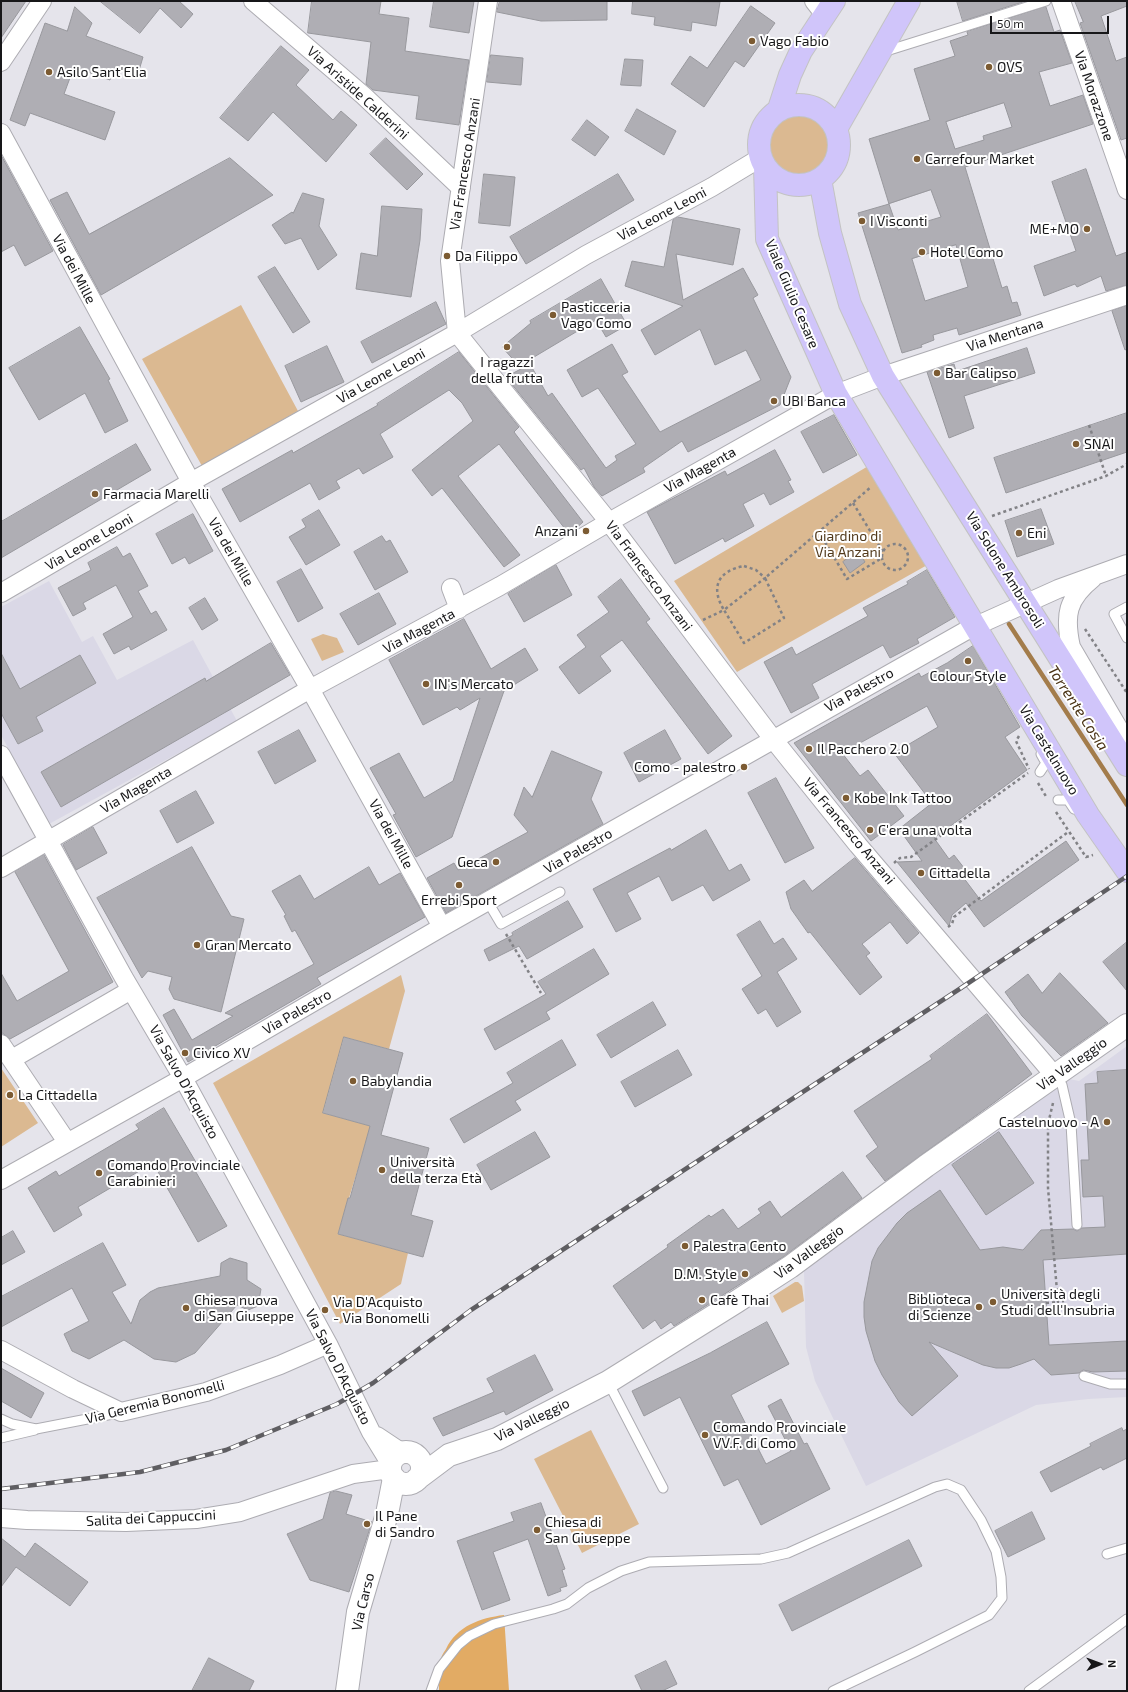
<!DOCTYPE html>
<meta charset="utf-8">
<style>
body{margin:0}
#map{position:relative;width:1128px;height:1692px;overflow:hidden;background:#e5e4eb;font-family:"Exo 2",sans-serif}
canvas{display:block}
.frame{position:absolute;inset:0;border:2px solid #171719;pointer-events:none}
.north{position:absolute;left:1080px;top:1644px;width:40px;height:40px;-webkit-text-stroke:3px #fff;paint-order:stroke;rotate:89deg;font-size:11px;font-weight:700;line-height:16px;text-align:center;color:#171719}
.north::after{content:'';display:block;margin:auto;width:14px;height:18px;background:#171719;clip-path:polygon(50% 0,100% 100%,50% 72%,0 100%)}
.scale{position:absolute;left:990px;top:16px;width:119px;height:18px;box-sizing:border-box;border:2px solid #171719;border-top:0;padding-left:5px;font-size:12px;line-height:14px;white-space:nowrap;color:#171719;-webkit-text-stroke:3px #fff;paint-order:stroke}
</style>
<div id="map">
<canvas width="1128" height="1692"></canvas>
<div class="frame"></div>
<div class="north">N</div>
<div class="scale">50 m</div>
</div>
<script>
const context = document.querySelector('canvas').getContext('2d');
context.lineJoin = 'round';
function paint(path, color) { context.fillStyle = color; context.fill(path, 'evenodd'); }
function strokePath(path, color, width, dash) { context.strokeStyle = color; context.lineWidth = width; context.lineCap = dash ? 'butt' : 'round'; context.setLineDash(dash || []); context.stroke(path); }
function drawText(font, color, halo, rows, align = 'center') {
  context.font = font + ' "Exo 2",sans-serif'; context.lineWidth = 4; context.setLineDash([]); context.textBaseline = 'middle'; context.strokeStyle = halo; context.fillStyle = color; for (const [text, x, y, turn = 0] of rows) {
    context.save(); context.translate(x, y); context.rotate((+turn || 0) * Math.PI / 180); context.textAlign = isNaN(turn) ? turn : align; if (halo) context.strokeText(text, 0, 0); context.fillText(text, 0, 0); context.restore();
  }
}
const built = new Path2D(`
 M49 581 82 642 93 636 117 680 193 640 237 721 49 824 1 735V713L18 744 43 731 1 653V607ZM80 655 96 683 52 708 36 680ZM205 678 225 713 151 754 132 719ZM121 726 141 761 61 807 41 772Z
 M1127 1046V1397L1088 1399 1036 1405 866 1486 815 1381 806 1347 804 1271 932 1173 1069 1079 1079 1081Z`);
const green = new Path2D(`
 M769 146a31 31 0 1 1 62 0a31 31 0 1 1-62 0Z
 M241 305 298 411 202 466 142 359Z
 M870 465 929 564 737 672 674 581Z
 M323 634 337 638 344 652 322 661 311 639Z
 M401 975 405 991 389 1049 344 1037 323 1113 371 1126 338 1234 408 1253 401 1284 340 1324 213 1083Z
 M1 1068 38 1123 1 1147Z
 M795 1282H798L802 1286 804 1301 782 1313 773 1296Z
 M591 1430 639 1524 582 1553 534 1459Z`);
const forest = new Path2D(`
 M504 1615 509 1691H439C439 1681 439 1670 441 1660 441 1656 444 1652 446 1649 457 1626 480 1618 504 1615Z`);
const stream = new Path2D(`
 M1009 624 1127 805`);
const building = new Path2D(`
 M1 1H26L1 38Z
 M100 1H179L193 14 181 28 160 8 140 33Z
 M312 1H381L379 14 409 18 405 51 469 60 459 125 416 119 419 96 373 90 366 84 371 42 308 33Z
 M434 1H474L469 33 430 27Z
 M500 1H607V20L541 21 497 12Z
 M633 1 720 2 716 26 692 22 691 31 654 25 655 17 632 14Z
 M957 1H1026L963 21Z
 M1075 1H1127V6L1101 16 1116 61 1127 57V138L1121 140 1080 23 1083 22Z
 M751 6 775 23 744 67 735 61 704 107 671 84 690 56 707 68Z
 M75 7 92 23 86 36 143 57 137 77 114 68 110 80 74 67 64 94 115 112 105 140 30 113 25 126 10 120 45 23 67 31Z
 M1046 7 1054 32 1060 30 1072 63 1039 72 1050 106 1083 95 1093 124 965 167 1002 288 1007 286 1012 303 1017 302 1021 315 959 335 957 328 933 335 934 340 921 345 922 347 902 353 858 213 889 204 869 139 930 120 914 69 955 56 950 41 968 35 967 32ZM1004 103 1012 127 983 136 984 140 955 149 946 122ZM931 190 941 217 898 230 889 204ZM956 245 968 287 925 301 912 259Z
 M281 46 309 70 296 85 333 120 341 111 357 125 326 162 273 112 248 141 220 118Z
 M491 55 523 58 521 85 487 82Z
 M625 59 643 60 641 86 621 85Z
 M637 109 676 131 664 155 625 131Z
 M587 120 609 137 595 156 572 140Z
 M386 138 423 174 407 190 370 154Z
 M1 155 53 251 25 266 14 245 1 252Z
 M230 158 273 195 101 295 50 200 67 192 89 234Z
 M1086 169 1116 256 1127 252V285L1106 291 1101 276 1077 287 1075 284 1044 296 1034 266 1076 251 1052 182Z
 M484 174 515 177 510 226 479 223Z
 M618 174 634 200 526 264 510 237Z
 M303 193 324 199 319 226 337 255 318 270 301 238 285 244 272 225 292 212 293 213Z
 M382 206 422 209 420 240 411 297 356 289 361 253 377 256Z
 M678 217 740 229 733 265 676 254 683 300 743 268 758 295 753 298 791 377 780 405 688 452 682 441 643 468 645 472 602 496 594 487 584 468 581 470 506 377 530 364 548 396 552 393 606 468 617 460 615 456 636 444 598 388 582 397 567 370 612 344 628 372 622 375 660 432 761 380 746 350 715 365 700 329 655 355 641 330 683 306 625 286 632 261 664 267 673 220Z
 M275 267 310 322 293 333 258 277Z
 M601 279 627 325 606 337 596 320 519 366 502 347 531 323 530 321Z
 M436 302 446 324 372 363 361 342Z
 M1127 306V349L1125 350 1112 311Z
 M80 327 110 379 108 380 128 421 105 433 85 393 39 420 9 368Z
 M327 346 344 382 301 402 285 366Z
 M1027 348 1035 373 964 396 974 428 949 438 927 372 954 364 956 371Z
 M459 352 519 427 514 432 583 522 572 532 569 534 499 444 458 476 520 555 504 567 442 488 432 496 412 470 473 421 462 403 449 390 380 434 393 457 363 474 359 468 336 481 340 488 319 500 310 483 240 522 222 489 292 450 293 453 378 405 377 404Z
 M1127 413V452L1006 493 994 458Z
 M834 415 857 455 823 473 801 432Z
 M136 444 151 470 1 558V522Z
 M775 450 791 480 788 481 794 492 770 505 764 493 743 504 754 526 725 542 723 538 675 564 647 512 725 471 727 475Z
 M1041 509 1054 544 1017 557 1005 521Z
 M319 510 340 545 306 565 289 537 306 527 302 520Z
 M193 514 213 551 189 564 185 557 172 564 156 534Z
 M382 536 386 542 390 540 408 572 375 590 354 552Z
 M117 547 123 557 130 553 148 586 138 591 151 614 156 611 167 630 131 650 129 646 114 654 103 634 133 617 116 585 83 603 86 609 73 616 58 588 91 570 88 563Z
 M858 551 865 562 850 573 843 562Z
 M556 565 572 595 524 622 508 594Z
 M301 569 323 608 298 622 277 582Z
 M927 570 955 617 917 639 919 643 890 658 883 645 812 684 819 698 791 713 764 662 792 647 796 655 868 616 863 608 908 584 907 582Z
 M621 579 650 619 646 622 732 736 708 754 622 640 600 656 611 671 579 694 559 667 586 647 577 635 609 612 598 597Z
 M379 593 396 624 358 645 340 614Z
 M205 598 218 620 202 630 189 608Z
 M464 619 491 669 525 648 538 670 504 691 452 837 416 857 393 815 396 814 370 768 399 753 424 798 453 781 480 698 460 710 457 707 423 725 389 660Z
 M271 643 290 675 61 807 41 772 205 678 206 681Z
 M973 646 1020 727 1005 737 1027 770 934 838 949 859 954 855 968 873 963 877 981 901 1066 841 1079 860 984 927 966 903 952 915 949 926 897 862 922 861 899 829 932 803 894 753 938 727 927 706 842 753 860 776 868 770 904 816 871 841 794 743 919 673 921 677 947 663Z
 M1 653 20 689 80 655 96 683 36 717 43 731 18 744 1 713Z
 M299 730 316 761 275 784 258 752Z
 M665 730 681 759 639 782 624 753Z
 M552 751 602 772 591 799 603 824 446 913 427 878 454 863 458 870 528 832 514 815 524 787 532 797Z
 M776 778 814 848 785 863 748 793Z
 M196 791 214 823 177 843 160 811Z
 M93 827 107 853 76 870 63 845Z
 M706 830 729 871 741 864 750 880 713 901 703 885 672 901 659 876 627 893 641 919 616 932 593 889 670 848 671 850Z
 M192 847 231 916 244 919 221 1012 174 999 169 989 172 977 148 971 142 978 97 898Z
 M44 855 113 982 10 1039 1 1032V973L17 1001 69 971 15 872Z
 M855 858 919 933 907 944 890 922 862 944 870 953 866 956 882 977 860 995 810 932 808 933 791 909 786 892 804 880 812 891Z
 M369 867 379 885 400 873 425 917 317 978 321 984 188 1062 163 1015 174 1009 192 1040 233 1016 225 1013 314 964 295 930 292 932 284 916 286 915 272 891 300 875 314 899Z
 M568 901 583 927 527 959 519 946 489 961 484 950 513 935 512 933Z
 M760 921 774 944 783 938 797 959 777 972 801 1012 777 1027 766 1009 758 1014 742 989 762 976 737 935Z
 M1127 942V991L1103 962Z
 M594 949 609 974 546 1012 550 1019 495 1050 484 1029 546 994 538 982Z
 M1060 973 1108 1023 1061 1056 1022 1016 1005 992 1028 974 1042 993Z
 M653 1002 666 1025 611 1058 597 1035Z
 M987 1014 1032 1074 995 1102 885 1181 866 1156 878 1147 854 1111 932 1059 930 1056Z
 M344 1037 403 1053 381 1135 429 1148 411 1215 433 1221 423 1257 338 1234 348 1198H350L370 1126 323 1113Z
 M562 1040 576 1065 515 1101 521 1110 464 1143 450 1119 513 1083 507 1073Z
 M678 1050 692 1075 635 1107 621 1082Z
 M1127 1070V1254L1043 1260 1049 1345 1127 1341V1371L1093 1372 1083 1370 1079 1373 1051 1375 1034 1359 1021 1364 1009 1368H996L983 1365 929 1342 958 1376 912 1416 899 1402 882 1375 875 1361 866 1331 864 1317V1302L872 1261 878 1248 897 1223 907 1213 940 1190 980 1250 1003 1247 1023 1250 1041 1230 1073 1229 1077 1231 1082 1228 1105 1227 1103 1196 1083 1197 1081 1160H1089L1085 1084 1098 1083 1097 1072Z
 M164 1108 197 1164 193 1167 227 1226 198 1242 153 1163 78 1207 82 1215 54 1232 28 1188 56 1171 59 1176 139 1129 136 1125Z
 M535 1132 550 1157 491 1190 477 1165Z
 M999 1132 1034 1183 986 1215 952 1165Z
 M843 1172 862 1198 783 1257 674 1326 671 1322 661 1329 655 1320 643 1329 613 1286 668 1247 667 1245 709 1215 711 1217 723 1209 738 1229 761 1213 758 1209 770 1201 781 1217Z
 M13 1231 25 1252 1 1265V1238Z
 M103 1243 126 1285 112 1292 131 1324 140 1300 150 1292 158 1288 220 1276 221 1263 230 1258 247 1263V1280L261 1289 258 1306 248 1310 237 1305 195 1353 176 1362 154 1359 124 1340 89 1359 72 1351 64 1334 89 1321 72 1288 1 1327V1297Z
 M767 1322 789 1364 731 1395 766 1464 791 1451 768 1406 781 1399 804 1444 807 1443 830 1489 761 1525 738 1479 724 1486 680 1397 644 1416 632 1391 710 1353Z
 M535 1355 553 1390 506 1415 504 1411 443 1436 433 1418 494 1392 487 1379Z
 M1 1368 44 1393 31 1418 1 1401Z
 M1122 1428 1123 1431 1127 1429V1458L1103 1470 1101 1467 1051 1492 1040 1472 1091 1446 1090 1444Z
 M336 1491 352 1495 346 1514 372 1522 349 1592 310 1580 287 1534 323 1519 330 1493Z
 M541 1503 565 1569 562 1570 567 1586 560 1588 561 1591 548 1596 528 1539 493 1552 510 1600 482 1610 457 1541 514 1521 511 1513Z
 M1032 1512 1045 1539 1008 1557 995 1531Z
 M1 1538 25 1557 35 1543 88 1582 70 1606 16 1567 1 1587Z
 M909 1540 922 1566 792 1631 779 1605Z
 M209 1658 254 1681 249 1691H192Z
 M666 1661 677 1684 662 1691H642L635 1676Z`);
const path = new Path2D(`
 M1089 425 1106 476
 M853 503 883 552
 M992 516 1106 476 1127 464
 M819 532 847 579 882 558
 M882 557a13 13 0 1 1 26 0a13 13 0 1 1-26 0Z
 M744 566 756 570 765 578 724 610C710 587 718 571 744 566Z
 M703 620 724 610 744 643 784 618 765 578 871 487
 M1085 629 1127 693
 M1019 736 1016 741 1029 769
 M1038 783 1047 798
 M1056 812 1086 857 1093 855
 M894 863 900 858 911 857 1028 773
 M948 927 952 924 954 917 1068 832
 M506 934 541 993
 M1053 1103 1048 1124V1188L1058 1302 1064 1301
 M1046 1303 1058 1302`);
const service = new Path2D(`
 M883 52 1046 1
 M1127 607 1114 614 1127 638
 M1040 772 1046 763 1041 754
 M1058 800H1068L1074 809
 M488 902 501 924 560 892
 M1055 1076 1062 1085 1071 1124 1077 1225
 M1084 1376 1110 1384H1127
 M608 1382 663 1488
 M1 1419 12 1424 36 1429 118 1413
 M1 1438 35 1430
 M1107 1554 1127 1548
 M431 1691 439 1669 458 1645 469 1636 494 1624 553 1609 567 1604 588 1588 621 1571 649 1562 761 1559 788 1553 935 1487 947 1484 961 1490 981 1520 996 1551 1001 1577 1002 1598 989 1615 915 1652 833 1691
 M1029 1691 1127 1619`);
const minor = new Path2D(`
 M253 1 364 96 461 188
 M488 1 450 261 457 333 609 522 773 739 858 845 1055 1076
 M814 1 825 15
 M1061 1 1127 190
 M1 62 42 1
 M1 133 191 482 310 689 442 927
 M1093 578C1067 599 1064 615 1071 647L1127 743
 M451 588 459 609
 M1 593 191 482 457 333 586 255 712 187 760 158
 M1 755 124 978 183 1078 328 1344 371 1432 390 1463
 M1 868 310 689 500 586 609 522 836 394 883 376 1127 295
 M1 1044 67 1142
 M12 1059 131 990
 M1 1180 183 1078 442 927 969 629 1058 589 1127 564
 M1 1350 73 1389 121 1412 206 1392 280 1365 328 1344
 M377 1436 401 1452
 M1 1518 27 1520 126 1522 196 1519 240 1512 353 1474 390 1469`);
const tertiary = new Path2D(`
 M390 1468a16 16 0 1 1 32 0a16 16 0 1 1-32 0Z
 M417 1479 449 1455 497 1439 608 1382 736 1302 790 1267 926 1166 1127 1025
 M347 1691 358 1612 387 1514 394 1478`);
const primary = new Path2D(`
 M759 145a40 40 0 1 1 80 0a40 40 0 1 1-80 0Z
 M779 109 790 75 801 51 834 1
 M836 129 909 1
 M765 167 767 239 836 394 1088 815 1127 871
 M820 179 830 233 850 304 883 376 1127 765`);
const rail = new Path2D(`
 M1 1489 140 1472 226 1450 337 1404 373 1383 471 1310 961 988 1127 876`);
const markers = [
 [752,41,4,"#7c5b32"],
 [989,67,4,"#7c5b32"],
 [49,72,4,"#7c5b32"],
 [917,159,4,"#7c5b32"],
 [862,221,4,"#7c5b32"],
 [1087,229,4,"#7c5b32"],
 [922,252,4,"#7c5b32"],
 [447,256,4,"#7c5b32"],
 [553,315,4,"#7c5b32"],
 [507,347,4,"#7c5b32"],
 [937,373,4,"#7c5b32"],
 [774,401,4,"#7c5b32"],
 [1076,444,4,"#7c5b32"],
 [95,494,4,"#7c5b32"],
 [586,531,4,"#7c5b32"],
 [1019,533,4,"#7c5b32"],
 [968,661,4,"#7c5b32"],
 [426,684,4,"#7c5b32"],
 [809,749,4,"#7c5b32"],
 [744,767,4,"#7c5b32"],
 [846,798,4,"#7c5b32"],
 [870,830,4,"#7c5b32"],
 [496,862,4,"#7c5b32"],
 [921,873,4,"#7c5b32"],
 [459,885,4,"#7c5b32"],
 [197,945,4,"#7c5b32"],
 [185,1053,4,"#7c5b32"],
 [353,1081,4,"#7c5b32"],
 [10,1095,4,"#7c5b32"],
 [1107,1122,4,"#7c5b32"],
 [382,1170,4,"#7c5b32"],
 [99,1173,4,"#7c5b32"],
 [685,1246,4,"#7c5b32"],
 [745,1274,4,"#7c5b32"],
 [702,1300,4,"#7c5b32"],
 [993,1302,4,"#7c5b32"],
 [979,1307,4,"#7c5b32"],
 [186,1308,4,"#7c5b32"],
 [325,1310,4,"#7c5b32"],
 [705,1435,4,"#7c5b32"],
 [367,1524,4,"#7c5b32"],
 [537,1530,4,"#7c5b32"]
];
const poiNames = [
 ["Vago Fabio",760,41],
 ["OVS",997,67],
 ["Asilo Sant'Elia",57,72],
 ["Carrefour Market",925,159],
 ["I Visconti",870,221],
 ["ME+MO",1079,229,"right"],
 ["Hotel Como",930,252],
 ["Da Filippo",455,256],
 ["Pasticceria",561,307],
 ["Vago Como",561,323],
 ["I ragazzi",507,362,"center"],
 ["della frutta",507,378,"center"],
 ["Bar Calipso",945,373],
 ["UBI Banca",782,401],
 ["SNAI",1084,444],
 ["Farmacia Marelli",103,494],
 ["Anzani",578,531,"right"],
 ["Eni",1027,533],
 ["Colour Style",968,676,"center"],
 ["IN's Mercato",434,684],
 ["Il Pacchero 2.0",817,749],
 ["Como - palestro",736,767,"right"],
 ["Kobe Ink Tattoo",854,798],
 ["C'era una volta",878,830],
 ["Geca",488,862,"right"],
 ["Cittadella",929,873],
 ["Errebi Sport",459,900,"center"],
 ["Gran Mercato",205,945],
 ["Civico XV",193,1053],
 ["Babylandia",361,1081],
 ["La Cittadella",18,1095],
 ["Castelnuovo - A",1099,1122,"right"],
 ["Università",390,1162],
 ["della terza Età",390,1178],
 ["Comando Provinciale",107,1165],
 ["Carabinieri",107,1181],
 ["Palestra Cento",693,1246],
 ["D.M. Style",737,1274,"right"],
 ["Università degli",1001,1294],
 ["Studi dell'Insubria",1001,1310],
 ["Biblioteca",971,1299,"right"],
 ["di Scienze",971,1315,"right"],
 ["Chiesa nuova",194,1300],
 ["di San Giuseppe",194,1316],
 ["Cafè Thai",710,1300],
 ["Via D'Acquisto",333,1302],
 ["- Via Bonomelli",333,1318],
 ["Comando Provinciale",713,1427],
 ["VV.F. di Como",713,1443],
 ["Il Pane",375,1516],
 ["di Sandro",375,1532],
 ["Chiesa di",545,1522],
 ["San Giuseppe",545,1538]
];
const streetNames = [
 ["Via Aristide Calderini",358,93,42],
 ["Via Morazzone",1094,96,71],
 ["Via Francesco Anzani",465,164,-81],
 ["Via Leone Leoni",662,214,-28],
 ["Via dei Mille",74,269,62],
 ["Viale Giulio Cesare",792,294,67],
 ["Via Mentana",1005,335,-18],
 ["Via Leone Leoni",381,376,-29],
 ["Via Magenta",700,470,-29],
 ["Via Leone Leoni",89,542,-30],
 ["Via dei Mille",231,552,60],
 ["Via Solone Ambrosoli",1005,570,58],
 ["Via Francesco Anzani",649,576,53],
 ["Via Magenta",419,631,-28],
 ["Via Palestro",859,690,-29],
 ["Via Castelnuovo",1049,750,59],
 ["Via Magenta",136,790,-30],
 ["Via Francesco Anzani",849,831,50],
 ["Via dei Mille",391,834,61],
 ["Via Palestro",578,851,-30],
 ["Via Palestro",297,1012,-30],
 ["Via Valleggio",1072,1064,-35],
 ["Via Salvo D'Acquisto",184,1082,61],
 ["Via Valleggio",809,1252,-36],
 ["Via Salvo D'Acquisto",338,1367,63],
 ["Via Geremia Bonomelli",155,1402,-14],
 ["Via Valleggio",532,1420,-26],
 ["Salita dei Cappuccini",151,1518,-3],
 ["Via Carso",363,1602,-77]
];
const parkNames = [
 ["Giardino di",848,536],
 ["Via Anzani",848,552]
];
const waterNames = [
 ["Torrente Cosia",1078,708,57]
];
paint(built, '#dad8e6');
paint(green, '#dbb991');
paint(forest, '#e2ab64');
strokePath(stream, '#a37c4b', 4.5);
paint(building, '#afaeb4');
strokePath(building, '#98989d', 1);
strokePath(service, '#adacb2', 11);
strokePath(minor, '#adacb2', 20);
strokePath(tertiary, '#adacb2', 24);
strokePath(primary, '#c3c3c3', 24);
strokePath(path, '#828286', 2.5, [3, 3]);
strokePath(service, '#fff', 9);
strokePath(minor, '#fff', 18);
strokePath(tertiary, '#fff', 22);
strokePath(primary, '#d0c5fa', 22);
strokePath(rail, '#5f5e62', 4.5);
strokePath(rail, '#fff', 3, [9]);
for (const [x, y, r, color] of markers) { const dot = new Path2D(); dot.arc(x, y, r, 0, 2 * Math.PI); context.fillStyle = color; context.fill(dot); strokePath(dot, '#fff', 1.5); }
drawText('14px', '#171719', '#fff', poiNames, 'left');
drawText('14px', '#171719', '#fff', streetNames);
drawText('14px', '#523a1c', '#fff', parkNames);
drawText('italic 15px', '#4a3315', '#fff', waterNames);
</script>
